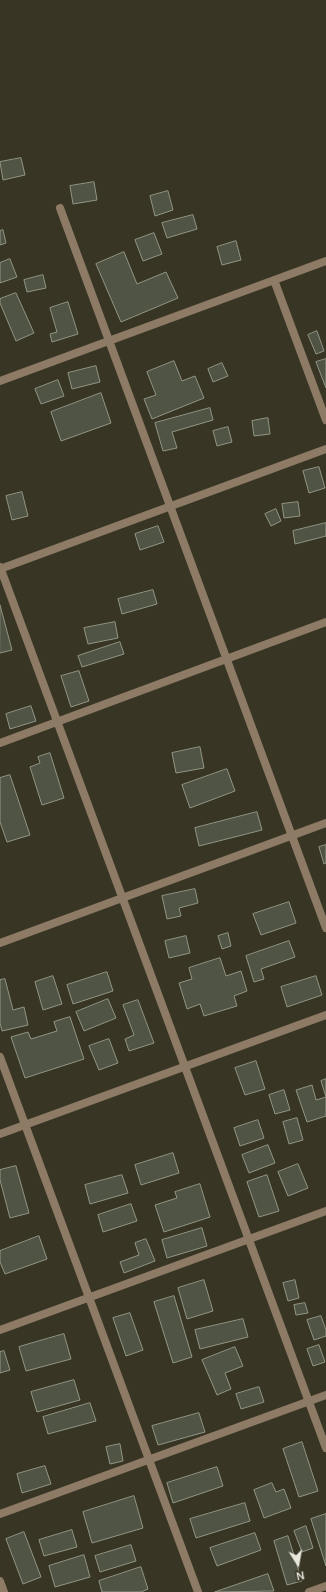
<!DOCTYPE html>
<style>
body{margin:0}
#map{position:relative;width:326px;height:1592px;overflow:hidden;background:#393525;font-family:Manrope,sans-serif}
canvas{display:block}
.north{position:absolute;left:278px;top:1544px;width:40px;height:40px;-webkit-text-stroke:3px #393525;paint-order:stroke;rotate:169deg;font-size:11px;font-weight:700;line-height:16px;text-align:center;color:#e9e6dd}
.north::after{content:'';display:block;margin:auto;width:14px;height:18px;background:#e9e6dd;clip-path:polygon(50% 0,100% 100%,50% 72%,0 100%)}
</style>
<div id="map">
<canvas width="326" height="1592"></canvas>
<div class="north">N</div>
</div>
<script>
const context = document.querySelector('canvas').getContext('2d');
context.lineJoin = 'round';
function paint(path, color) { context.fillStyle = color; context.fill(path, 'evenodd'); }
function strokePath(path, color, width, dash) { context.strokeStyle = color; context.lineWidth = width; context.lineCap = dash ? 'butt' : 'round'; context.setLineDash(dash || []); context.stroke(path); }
const building = new Path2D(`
 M21 158 25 175 3 180 0 162Z
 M94 182 97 200 73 204 70 186Z
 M168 191 173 210 155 216 150 196Z
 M193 215 197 229 167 238 162 223Z
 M3 230 6 243 0 245V231Z
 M154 233 162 254 143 261 135 240Z
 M236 241 241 260 222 265 217 247Z
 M124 252 137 284 166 272 178 298 121 322 96 264Z
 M10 259 17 277 0 283V263Z
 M43 275 46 288 27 292 24 280Z
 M16 293 34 333 16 341 0 303V299Z
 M68 302 78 334 52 342 50 334 57 332 50 308Z
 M317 331 324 351 316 354 308 335Z
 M326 359V388L316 362Z
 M174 361 182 381 195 376 204 398 152 419 144 399 156 395 147 372Z
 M222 363 228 376 213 382 208 369Z
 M96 366 100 382 72 389 68 373Z
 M58 380 64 396 41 404 35 389Z
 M101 393 111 423 61 441 51 412Z
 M210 408 213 420 172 432 177 448 163 451 155 423Z
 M268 418 270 434 254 436 252 421Z
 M228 427 232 442 217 446 213 431Z
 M319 467 325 488 309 493 303 471Z
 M22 492 28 516 12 520 6 496Z
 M298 502 300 516 284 518 282 504Z
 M276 509 281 521 271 526 265 514Z
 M326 523V536L295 544 293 531Z
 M158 526 164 542 140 550 135 534Z
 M153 590 157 604 122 614 118 599Z
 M0 605 12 650 0 653Z
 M115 622 118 638 88 644 84 628Z
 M120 642 124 654 82 667 78 656Z
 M79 671 89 701 71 707 61 676Z
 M31 706 36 721 10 729 6 714Z
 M200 747 204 768 176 773 172 753Z
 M50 753 64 798 42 805 30 767 40 763 38 757Z
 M227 769 235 791 190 808 182 785Z
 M10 775 30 835 7 842 0 822V778Z
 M257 812 262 830 199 846 195 828Z
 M326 845V863L324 864 319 847Z
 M195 889 198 903 179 908 181 916 167 919 162 896Z
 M289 902 296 923 261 935 253 914Z
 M228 933 231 946 222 949 218 936Z
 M186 936 190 953 169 958 165 941Z
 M289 941 295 957 261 969 264 979 254 982 246 956Z
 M220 958 226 976 241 971 247 991 234 996 237 1006 204 1016 200 1004 187 1009 179 983 192 979 189 968Z
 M107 972 113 991 73 1004 67 985Z
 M53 976 62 1004 43 1010 35 982Z
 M316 976 322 995 287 1007 281 987Z
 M5 979 13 1010 24 1007 28 1025 2 1031 0 1023V980Z
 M108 999 116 1018 84 1031 76 1012Z
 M138 1000 154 1043 129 1051 125 1039 134 1035 123 1005Z
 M70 1017 84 1059 25 1078 11 1037 28 1032 31 1039 57 1031 54 1022Z
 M109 1039 118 1063 99 1070 89 1046Z
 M256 1061 265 1089 245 1095 235 1068Z
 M326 1079V1116L307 1122 296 1090 312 1085 316 1100 326 1097 321 1081Z
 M284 1090 290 1110 275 1114 269 1095Z
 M297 1118 303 1140 289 1144 283 1122Z
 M258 1120 264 1138 240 1146 234 1128Z
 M268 1145 275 1163 249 1173 242 1155Z
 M173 1153 179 1173 141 1185 135 1165Z
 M298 1164 308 1188 288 1196 278 1172Z
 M16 1166 29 1213 10 1218 0 1180V1170Z
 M122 1175 128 1193 90 1204 85 1185Z
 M267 1175 279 1211 259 1217 247 1182Z
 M200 1184 210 1217 164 1232 155 1205 177 1198 175 1192Z
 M131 1204 137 1221 103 1232 98 1215Z
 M202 1228 207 1246 167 1258 162 1240Z
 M39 1236 47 1259 5 1274 0 1262V1251Z
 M146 1239 155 1261 124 1273 120 1262 139 1255 135 1243Z
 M204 1280 213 1311 187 1319 178 1288Z
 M295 1280 299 1298 288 1301 283 1283Z
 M174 1296 192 1357 173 1363 154 1302Z
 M305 1303 308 1313 296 1315 294 1305Z
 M130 1313 143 1350 126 1356 113 1318Z
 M321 1316 326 1330V1336L314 1340 307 1320Z
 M243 1319 248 1337 200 1349 195 1330Z
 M64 1334 71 1359 26 1371 19 1347Z
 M319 1345 325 1362 313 1366 307 1349Z
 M235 1347 243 1366 225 1373 231 1389 217 1395 202 1360Z
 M4 1351 10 1370 0 1373V1352Z
 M74 1380 80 1400 37 1412 31 1392Z
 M259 1387 264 1402 241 1409 236 1394Z
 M90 1403 96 1421 48 1434 43 1417Z
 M199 1413 205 1432 158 1445 152 1426Z
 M302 1442 318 1491 299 1497 283 1449Z
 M120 1444 123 1461 110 1464 106 1447Z
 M45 1466 51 1484 22 1493 17 1474Z
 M217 1467 223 1486 173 1503 167 1483Z
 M272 1483 276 1492 284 1489 291 1508 264 1518 254 1490Z
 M134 1496 143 1528 92 1543 83 1512Z
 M245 1503 250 1521 196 1538 190 1519Z
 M326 1514V1566L311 1519Z
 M306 1526 313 1548 302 1552 294 1531Z
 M72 1530 77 1547 44 1556 39 1540Z
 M24 1532 41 1577 23 1584 6 1539Z
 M255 1533 261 1550 217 1566 210 1548Z
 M288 1536 302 1581 287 1585 274 1541Z
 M131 1545 136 1561 100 1572 95 1556Z
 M84 1555 90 1577 55 1587 49 1566Z
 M141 1567 148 1589 141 1592H102L99 1581Z
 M268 1574 274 1591 215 1592Z`);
const street = new Path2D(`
 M60 208 326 928
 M274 280 326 420
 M0 381 326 261
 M0 567 326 1448
 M0 569 326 449
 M0 743 326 622
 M0 943 326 823
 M0 1057 198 1592
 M0 1134 326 1015
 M0 1330 326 1211
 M0 1514 326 1395
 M0 1581 4 1592
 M309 1592 326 1586`);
paint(building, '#505444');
strokePath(building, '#919684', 1);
strokePath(street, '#8d7b65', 8);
</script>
